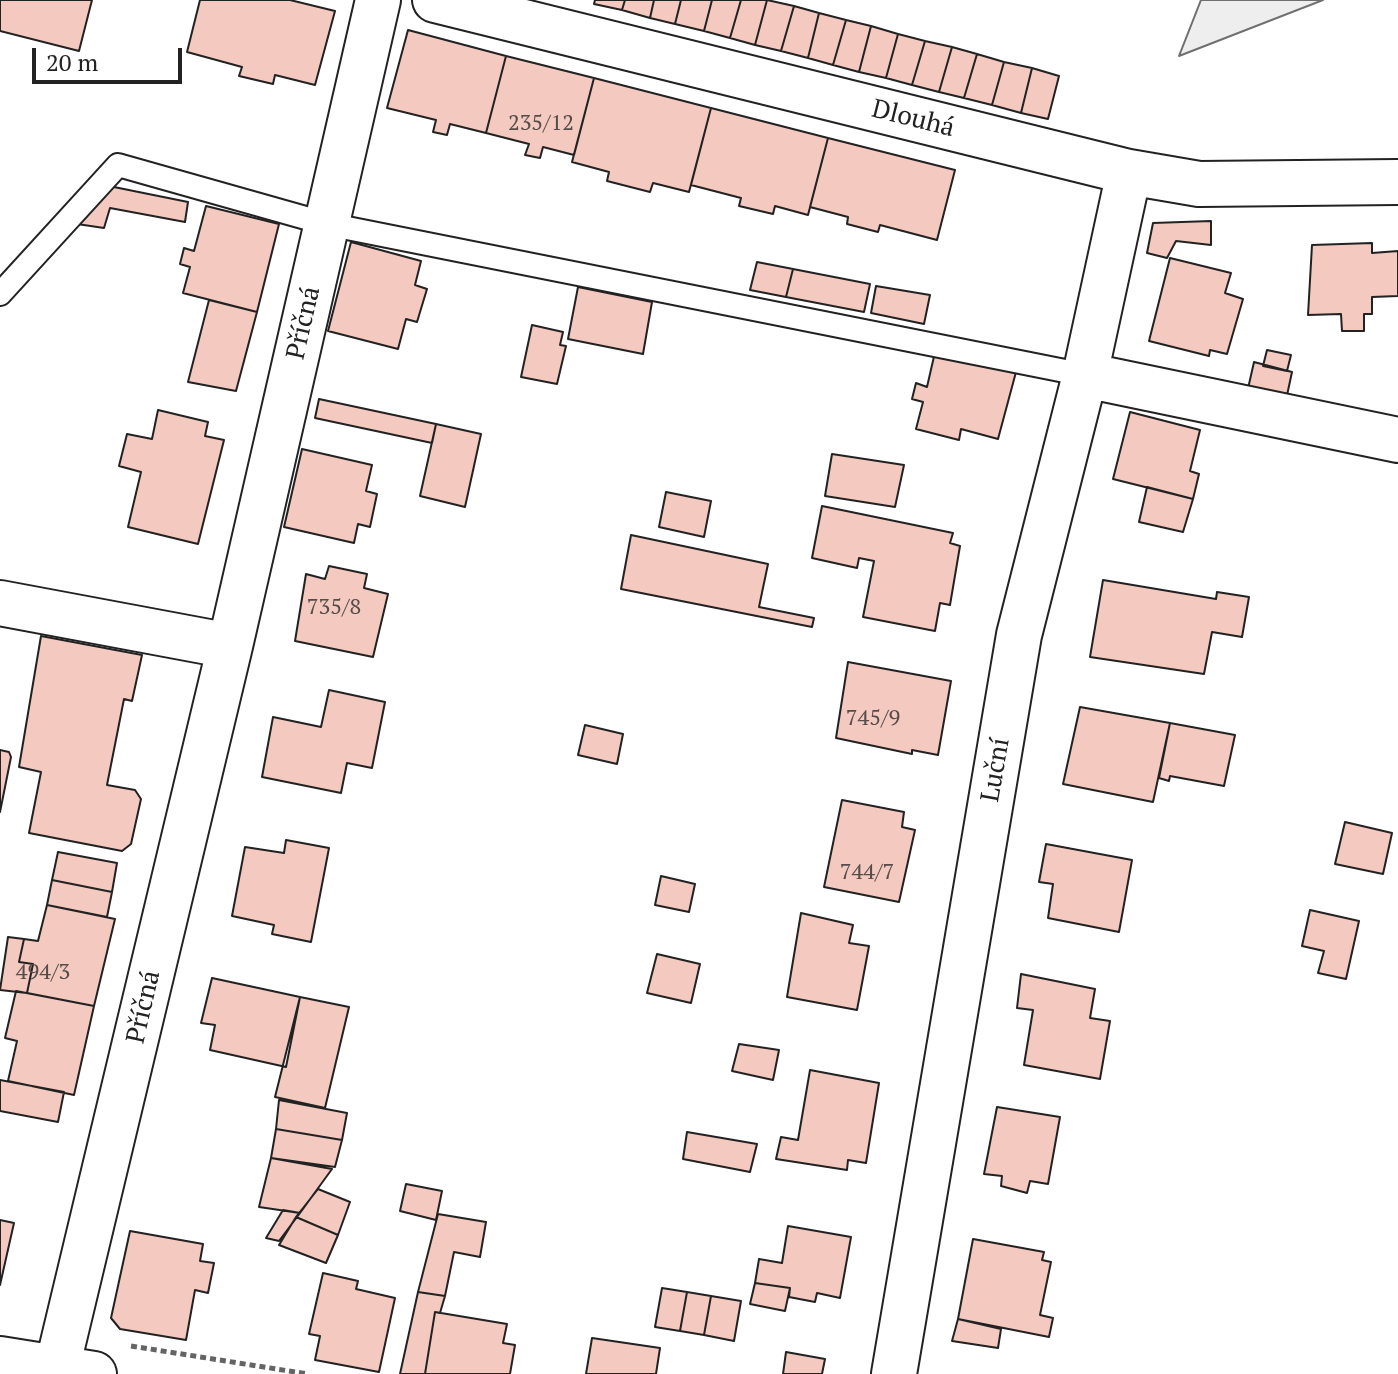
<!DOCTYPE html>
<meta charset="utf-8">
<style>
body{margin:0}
#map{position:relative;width:1398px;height:1374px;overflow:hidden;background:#fff;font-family:"PT Serif",serif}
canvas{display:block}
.scale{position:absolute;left:32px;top:48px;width:150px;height:36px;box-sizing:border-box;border:4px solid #222;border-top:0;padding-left:10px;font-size:24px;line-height:28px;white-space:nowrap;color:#222;-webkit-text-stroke:6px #fff;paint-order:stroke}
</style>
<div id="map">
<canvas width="1398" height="1374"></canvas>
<div class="scale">20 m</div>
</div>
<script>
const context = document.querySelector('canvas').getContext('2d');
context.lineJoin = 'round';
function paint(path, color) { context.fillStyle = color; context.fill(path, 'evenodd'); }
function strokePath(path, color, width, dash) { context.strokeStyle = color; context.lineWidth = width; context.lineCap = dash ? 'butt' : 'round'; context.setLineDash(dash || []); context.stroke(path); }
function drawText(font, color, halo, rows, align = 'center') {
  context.font = font + ' "PT Serif",serif'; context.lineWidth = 6; context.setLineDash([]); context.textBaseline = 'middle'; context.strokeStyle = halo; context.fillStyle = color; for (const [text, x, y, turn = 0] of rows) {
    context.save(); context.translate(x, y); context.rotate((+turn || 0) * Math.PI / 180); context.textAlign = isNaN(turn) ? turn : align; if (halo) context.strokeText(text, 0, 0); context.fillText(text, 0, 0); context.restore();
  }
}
const green = new Path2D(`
 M1201 0H1323L1179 56Z`);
const building = new Path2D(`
 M0 0H92L79 51 0 31Z
 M200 0H290L335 11 315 85 275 75 273 84 239 76 242 67 187 52Z
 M595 0H625L622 10 594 4Z
 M625 0H654L650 18 622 10Z
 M654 0H681L675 24 650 18Z
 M681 0H712L704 31 675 24Z
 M712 0H741L730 38 704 31Z
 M741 0H767L755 45 730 38Z
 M767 0 794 6 781 51 755 45Z
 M794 6 819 13 808 58 781 51Z
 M819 13 846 20 833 65 808 58Z
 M846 20 871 26 859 72 833 65Z
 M871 26 898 34 886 78 859 72Z
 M408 30 506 56 486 133 450 124 447 135 433 132 436 120 387 108Z
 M898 34 925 41 912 85 886 78Z
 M925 41 952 47 939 92 912 85Z
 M952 47 977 54 964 98 939 92Z
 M977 54 1004 62 992 105 964 98Z
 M506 56 594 78 574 155 543 147 540 158 525 155 529 144 486 133Z
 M1004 62 1032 68 1021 113 992 105Z
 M1032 68 1059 76 1048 119 1021 113Z
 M594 78 711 108 689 192 653 183 650 192 607 181 609 172 572 162Z
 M711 108 828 138 808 215 775 206 773 214 739 206 741 198 691 185Z
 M828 138 955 170 937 240 880 225 878 232 847 224 848 217 810 207Z
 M109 186 188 202 185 222 110 208 104 228 77 224Z
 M206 206 279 224 257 312 183 293 190 267 180 264 184 248 194 251Z
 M1211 221V245L1176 241 1167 258 1147 253 1153 223Z
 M351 242 421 261 415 285 427 289 417 322 406 319 398 349 328 331Z
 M1372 243V253L1398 251V296L1372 297V314H1364V331H1342L1341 314 1308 315 1312 245Z
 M1170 258 1231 273 1225 293 1243 299 1227 354 1210 350 1209 356 1149 341Z
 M757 262 793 269 786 297 750 290Z
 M793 269 870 284 864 312 786 297Z
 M876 286 930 295 924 324 871 313Z
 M578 287 652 302 643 354 568 339Z
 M209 300 257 312 236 391 188 382Z
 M532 325 563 332 560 345 566 346 557 384 521 377Z
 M1267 350 1291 355 1287 371 1263 366Z
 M935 352 1016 372 998 439 961 429 959 440 916 429 923 402 912 399 916 383 927 387Z
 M1254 362 1292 372 1286 400 1247 393Z
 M319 399 436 424 432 443 315 418Z
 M158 410 208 422 205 436 224 440 198 544 128 527 141 472 119 466 127 434 152 439Z
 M1130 412 1200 430 1190 471 1199 474 1193 499 1113 479Z
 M436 424 481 434 465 507 420 496Z
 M302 449 372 465 366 491 377 494 370 527 358 524 354 543 284 527Z
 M832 454 904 465 895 507 825 496Z
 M1147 487 1193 499 1183 532 1139 522Z
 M666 492 711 501 704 537 659 527Z
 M822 506 953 533 950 543 960 546 950 605 940 603 935 631 863 617 874 561 859 558 857 568 812 558Z
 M631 535 768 564 759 607 814 618 812 627 621 589Z
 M329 566 367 574 364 588 388 594 373 657 295 641 306 574 325 579Z
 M1103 580 1216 599 1217 592 1249 597 1242 637 1212 632 1204 674 1090 657Z
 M41 636 142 655 132 701 124 699 107 785 135 790 141 799 131 844 122 851 29 833 41 772 19 767Z
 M848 662 951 681 938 755 912 750V754L836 738Z
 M329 690 385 702 372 768 347 763 341 793 262 777 273 717 321 727Z
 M1080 707 1170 723 1153 802 1063 784Z
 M1170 723 1235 735 1224 786 1170 776 1169 781 1159 778Z
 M585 725 623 734 617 764 578 755Z
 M0 750 9 752 11 757 0 812Z
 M842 800 904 812 902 827 915 830 899 902 824 887Z
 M1345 822 1392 833 1383 874 1335 864Z
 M286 840 329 848 311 942 272 934 274 925 232 916 245 847 284 853Z
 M1046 844 1132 860 1119 932 1048 918 1053 884 1039 882Z
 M58 852 117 863 112 892 52 880Z
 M661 876 695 884 689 912 655 905Z
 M52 880 112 892 107 917 47 905Z
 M47 905 115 919 94 1006 27 993 33 964 19 962 24 939 38 941Z
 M1310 910 1359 921 1346 979 1318 973 1324 951 1302 946Z
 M801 913 853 925 849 943 869 946 857 1010 787 997Z
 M8 937 24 939 19 962 33 964 27 993 0 990Z
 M657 954 700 964 691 1003 647 993Z
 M1021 974 1095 989 1090 1018 1110 1021 1100 1079 1024 1065 1033 1010 1017 1008Z
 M212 978 300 997 286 1067 210 1050 215 1025 201 1023Z
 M16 991 94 1006 74 1095 8 1081 17 1041 5 1038Z
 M300 997 349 1007 325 1108 275 1097Z
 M739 1044 779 1050 773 1080 732 1071Z
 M810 1070 879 1083 866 1163 848 1160 847 1170 776 1159 781 1137 798 1140Z
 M0 1080 64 1092 58 1122 0 1111Z
 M279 1100 347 1113 342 1140 276 1129Z
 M997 1107 1060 1117 1048 1184 1030 1181 1027 1193 1001 1186 1002 1176 984 1174Z
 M276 1129 342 1140 335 1167 271 1158Z
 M687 1132 757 1144 750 1172 683 1159Z
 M271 1158 332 1169 300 1213 259 1207Z
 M406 1184 442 1191 436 1220 400 1211Z
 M318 1189 350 1202 338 1235 296 1217Z
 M283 1210 300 1213 279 1241 266 1238Z
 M438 1214 486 1222 480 1257 454 1252 445 1296 418 1292Z
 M296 1217 338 1235 326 1263 279 1245Z
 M0 1220 14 1223 0 1285Z
 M788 1226 851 1237 840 1298 817 1293 815 1302 789 1297 790 1288 755 1283 759 1259 782 1263Z
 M130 1231 203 1244 200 1261 214 1263 208 1293 195 1290 186 1340 120 1329 111 1318Z
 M973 1239 1044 1252 1042 1260 1051 1262 1040 1315 1053 1318 1049 1337 958 1319Z
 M323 1273 358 1281 356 1289 395 1298 379 1372 315 1360 320 1336 309 1334Z
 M755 1283 790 1288 785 1311 750 1304Z
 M662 1288 687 1292 680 1331 655 1327Z
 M418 1292 445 1296 440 1313 435 1312 425 1374H400Z
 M687 1292 711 1296 704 1335 680 1331Z
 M711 1296 741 1301 734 1341 704 1335Z
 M435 1312 507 1324 503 1343 515 1345 510 1374H425Z
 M958 1319 1001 1329 998 1348 952 1341Z
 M592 1338 660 1348 656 1374H586Z
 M786 1352 825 1359 822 1374H783Z`);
const path = new Path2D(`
 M131 1346 308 1374`);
const lane = new Path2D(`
 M0 294 118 165 327 224 1085 375`);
const street = new Path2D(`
 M435 0 1129 172 1199 184 1398 182
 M1085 375 1398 440
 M0 603 230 646
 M0 1359 94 1374
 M57 1368 230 646 378 0
 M894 1374 1019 635 1085 375 1129 172`);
const numberNames = [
 ["235/12",541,124],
 ["735/8",334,608],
 ["745/9",873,719],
 ["744/7",867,873],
 ["494/3",43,973]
];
const streetNames = [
 ["Dlouhá",913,119,14],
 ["Příčná",304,323,-77],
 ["Luční",996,770,-80],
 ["Příčná",144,1007,-77]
];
paint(green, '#eee');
strokePath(green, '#6f6f6f', 2);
paint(building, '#f3c9c0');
strokePath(building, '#222', 2);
strokePath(lane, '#222', 26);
strokePath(street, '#222', 48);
strokePath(path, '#646464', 5, [6, 4]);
strokePath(lane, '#fff', 22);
strokePath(street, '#fff', 44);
drawText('22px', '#564c4a', null, numberNames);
drawText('26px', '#222', '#fff', streetNames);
</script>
